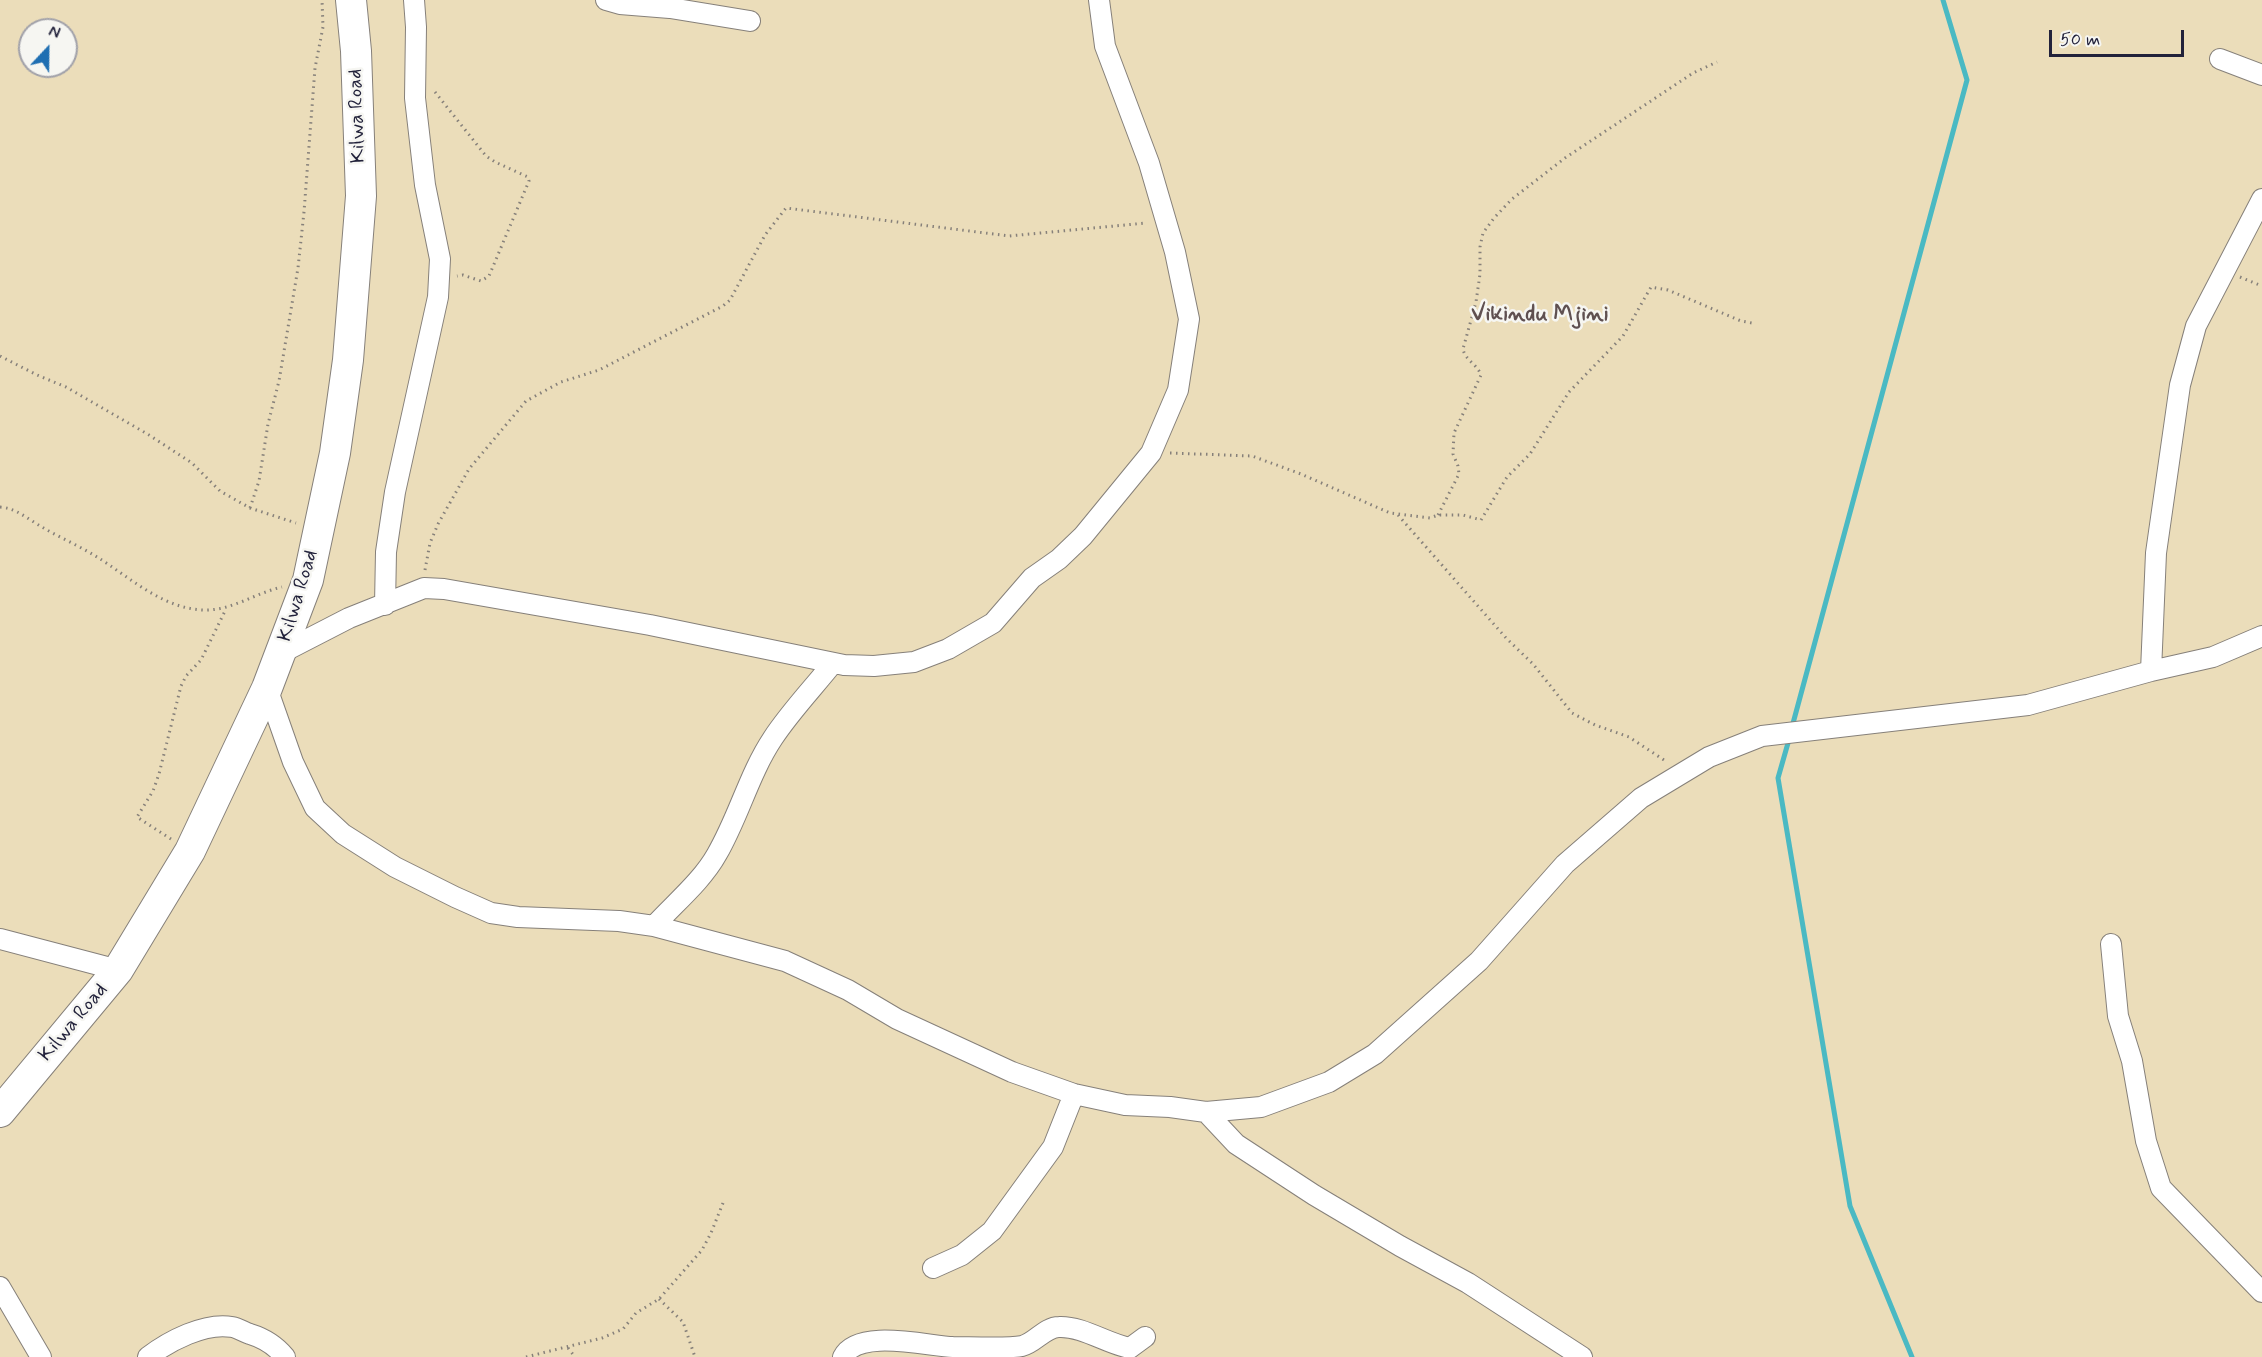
<!DOCTYPE html>
<style>
body{margin:0}
#map{position:relative;width:2262px;height:1357px;overflow:hidden;background:#ebddba;font-family:Mynerve,sans-serif}
canvas{display:block}
.north{position:absolute;left:18px;top:18px;width:60px;height:60px;box-sizing:border-box;background:#f6f6f2;border:2px solid #a1a1a9;border-radius:50%;rotate:22deg;font-size:16px;font-weight:700;line-height:24px;text-align:center;color:#22223b}
.north::after{content:'';display:block;margin:auto;width:21px;height:27px;background:#1f6fb2;clip-path:polygon(50% 0,100% 100%,50% 72%,0 100%)}
.scale{position:absolute;left:2049px;top:30px;width:135px;height:27px;box-sizing:border-box;border:3px solid #22223b;border-top:0;padding-left:8px;font-size:18px;line-height:21px;white-space:nowrap;color:#22223b;-webkit-text-stroke:4px #f6f6f2;paint-order:stroke}
</style>
<div id="map">
<canvas width="2262" height="1357"></canvas>
<div class="north">N</div>
<div class="scale">50 m</div>
</div>
<script>
const context = document.querySelector('canvas').getContext('2d');
context.lineJoin = 'round';
function strokePath(path, color, width, dash) { context.strokeStyle = color; context.lineWidth = width; context.lineCap = dash ? 'butt' : 'round'; context.setLineDash(dash || []); context.stroke(path); }
function drawText(font, color, halo, rows, align = 'center') {
  context.font = font + ' Mynerve,sans-serif'; context.lineWidth = 5; context.setLineDash([]); context.textBaseline = 'middle'; context.strokeStyle = halo; context.fillStyle = color; for (const [text, x, y, turn = 0] of rows) {
    context.save(); context.translate(x, y); context.rotate((+turn || 0) * Math.PI / 180); context.textAlign = isNaN(turn) ? turn : align; if (halo) context.strokeText(text, 0, 0); context.fillText(text, 0, 0); context.restore();
  }
}
const stream = new Path2D(`
 M1792 727 1967 80 1943 0
 M1790 736 1778 778 1850 1206 1912 1357`);
const path = new Path2D(`
 M435 92 486 156 495 162 528 177 529 181 489 276 481 281 463 275 457 276
 M2240 277 2262 286
 M0 356 37 375 66 387 149 435 192 463 220 491 250 508 296 523
 M1170 453 1252 456 1301 474 1390 513 1430 518 1438 515H1463L1481 520 1507 477 1530 454 1569 392 1623 336 1651 287 1668 290 1741 321 1752 323
 M0 507C15 508 25 517 37 524 56 536 78 545 97 557 131 578 165 611 208 610 234 609 256 593 282 587
 M250 508 259 481 268 424 279 381 298 268 304 212 315 68 323 27 322 0
 M1398 515 1506 638 1533 664 1572 713 1595 725 1629 737 1667 762
 M1438 515 1459 474 1458 466 1453 454 1454 433 1481 375C1477 364 1465 360 1463 349L1476 302 1480 274V247L1483 233 1494 218 1512 199 1565 158 1693 73 1717 62
 M425 570 430 543 438 524 469 469 526 401 561 382 599 370 723 306 730 300 765 235 786 208 1009 236 1146 223
 M171 839 137 817 153 791 159 774 181 686 186 676 201 660 226 609
 M659 1299 683 1322 695 1357
 M568 1348 575 1357
 M526 1357 602 1338 623 1329 636 1313 659 1299 702 1250 711 1233 723 1203`);
const minor = new Path2D(`
 M606 0 620 4 670 8 750 21
 M2220 59 2262 75
 M385 605 386 552 395 492 438 297 440 259 425 185 415 98 416 27 414 0
 M281 653 349 618 424 588 444 589 650 625 844 665 874 666 914 662 948 649 993 623 1032 578 1059 559 1083 536 1151 453 1178 390 1189 319 1175 252 1149 163 1105 46 1099 0
 M2151 671 2156 553 2180 385 2196 326 2262 199
 M267 688 293 762 315 808 343 834 395 867 455 897 491 913 518 917 619 921 654 926 785 961 848 990 897 1019 1012 1072 1074 1094 1125 1105 1170 1107 1206 1112 1261 1107 1329 1082 1375 1054 1479 961 1565 864 1641 798 1709 757 1762 736 2028 705 2151 671 2213 657 2262 636
 M654 926C675 903 702 881 717 854 739 816 749 774 773 738 790 712 813 688 833 663
 M0 939 118 970
 M2111 944 2118 1016 2132 1061 2146 1141 2161 1188 2262 1292
 M1206 1112 1236 1144 1314 1195 1400 1246 1468 1283 1582 1357
 M933 1268 962 1255 992 1231 1053 1147 1074 1094
 M0 1287 41 1357
 M148 1357C169 1341 205 1322 232 1327 238 1328 244 1332 250 1334 263 1338 276 1346 285 1357
 M843 1357C858 1328 927 1346 953 1347 969 1347 1008 1349 1022 1346 1035 1343 1045 1327 1059 1327 1083 1326 1107 1344 1130 1348L1145 1337`);
const highway = new Path2D(`
 M0 1112 118 970 190 851 267 688 308 580 335 453 348 360 361 196 356 51 351 0`);
const streetNames = [
 ["Kilwa Road",358,116,-92],
 ["Kilwa Road",299,596,-73],
 ["Kilwa Road",74,1023,-50]
];
const quarterNames = [
 ["Vikindu Mjini",1540,315]
];
strokePath(stream, '#4ab9c3', 5);
strokePath(minor, '#86807a', 22);
strokePath(highway, '#86807a', 32);
strokePath(path, '#86807a', 3, [1.5, 4.5]);
strokePath(minor, '#fff', 20);
strokePath(highway, '#fff', 30);
drawText('20px', '#22223b', '#f6f6f2', streetNames);
drawText('bold 22px', '#5f5050', '#f6f6f2', quarterNames);
</script>
